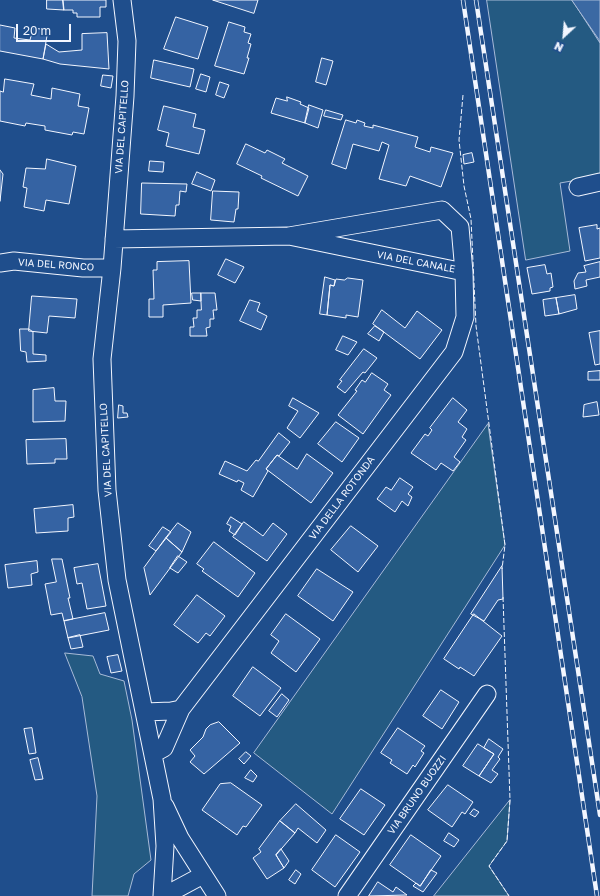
<!DOCTYPE html>
<style>
body{margin:0}
#map{position:relative;width:600px;height:896px;overflow:hidden;background:#1f4e8c;font-family:"Golos Text",sans-serif}
canvas{display:block}
.north{position:absolute;left:544px;top:16px;width:40px;height:40px;-webkit-text-stroke:3px #1f4e8c;paint-order:stroke;rotate:206deg;font-size:11px;font-weight:700;line-height:16px;text-align:center;color:#f2f6ff}
.north::after{content:'';display:block;margin:auto;width:14px;height:18px;background:#f2f6ff;clip-path:polygon(50% 0,100% 100%,50% 72%,0 100%)}
.scale{position:absolute;left:16px;top:24px;width:55px;height:18px;box-sizing:border-box;border:2px solid #f2f6ff;border-top:0;padding-left:5px;font-size:12px;line-height:14px;white-space:nowrap;color:#f2f6ff;-webkit-text-stroke:3px #1f4e8c;paint-order:stroke}
</style>
<div id="map">
<canvas width="600" height="896"></canvas>
<div class="north">N</div>
<div class="scale">20 m</div>
</div>
<script>
const context = document.querySelector('canvas').getContext('2d');
context.lineJoin = 'round';
function paint(path, color) { context.fillStyle = color; context.fill(path, 'evenodd'); }
function strokePath(path, color, width, dash) { context.strokeStyle = color; context.lineWidth = width; context.lineCap = dash ? 'butt' : 'round'; context.setLineDash(dash || []); context.stroke(path); }
function drawText(font, color, halo, rows, align = 'center') {
  context.font = font + ' "Golos Text",sans-serif'; context.lineWidth = 3; context.setLineDash([]); context.textBaseline = 'middle'; context.strokeStyle = halo; context.fillStyle = color; for (const [text, x, y, turn = 0] of rows) {
    context.save(); context.translate(x, y); context.rotate((+turn || 0) * Math.PI / 180); context.textAlign = isNaN(turn) ? turn : align; if (halo) context.strokeText(text, 0, 0); context.fillText(text, 0, 0); context.restore();
  }
}
const green = new Path2D(`
 M487 0H572L600 43V176L560 183 570 251 526 260Z
 M488 424 505 545 332 814 254 753Z
 M65 653 93 656 100 674 124 681 132 720 151 860 134 874 128 896H92L97 796 82 697Z
 M510 800 507 841 489 866 509 896H434Z`);
const water = new Path2D(`
 M572 0H600V43L599 40Z`);
const building = new Path2D(`
 M47 0H63L64 10 47 9Z
 M63 0H106V7H100V17H77V13H73V10H64Z
 M213 0H258L254 13Z
 M176 17 208 27 198 59 164 49Z
 M229 22 245 27 244 32 251 34 248 43 251 44 247 58H249L244 74 215 66Z
 M0 25 15 28 14 38 30 40 33 28 48 30 43 59 0 51Z
 M107 33 109 69 60 64 43 59 46 44 59 52 82 50V34Z
 M322 58 333 61 326 85 316 82Z
 M154 60 194 69 190 87 151 78Z
 M201 74 210 77 206 92 196 89Z
 M103 75 113 76 111 88 101 86Z
 M5 79 34 84 31 95 51 99 52 88 80 94 78 106 89 108 84 134 73 132 72 135 45 130V126L26 123 25 126 0 121V91L3 92Z
 M220 82 229 85 224 98 216 95Z
 M287 97 301 102 300 104 309 108 305 123 271 113 276 98 287 101Z
 M309 105 323 110 318 128 305 123Z
 M164 106 196 114 193 127 205 130 199 154 166 146 169 133 158 130Z
 M326 110 343 115 341 120 324 116Z
 M346 120 356 123 357 120 365 123 364 126 373 128V125L418 137 415 147 430 152 431 147 453 153 441 187 410 176 406 186 379 179 389 145 382 142 379 151 353 144 346 169 332 164Z
 M246 144 265 153 267 150 285 159 282 163 308 176 298 196 261 178 262 176 237 164Z
 M472 153 474 162 464 164 463 155Z
 M47 159 76 166 69 204 46 200 44 211 24 207 27 188 23 187 26 168 45 169Z
 M150 161 164 162 163 172 149 171Z
 M0 170 3 174 0 201Z
 M197 172 215 180 211 191 192 184Z
 M142 183 187 184 186 192 180 191 179 205H176L175 216 141 214Z
 M213 191 239 192 238 209H236L234 222 211 220Z
 M597 225V229L600 228V258L585 261 579 228Z
 M226 259 244 267 235 283 218 275Z
 M189 261 191 303 163 305V317H149V299H154L153 270H157V262Z
 M600 262V277L586 280 587 286 575 289 574 281 578 273 586 272 584 266Z
 M545 265 547 274 551 273 553 287 550 288V291L532 294 527 268Z
 M325 277 335 280 334 286 330 285 327 315 320 314Z
 M348 278 363 280 358 317 346 315V318L327 315 330 285 334 286 336 279 344 280Z
 M192 293H201V301L193 300Z
 M201 293H215L217 310H213L214 319H210V327L206 328 207 336H190V327H194L193 318H197V310H201Z
 M575 295 577 309 559 314 556 298Z
 M32 296 77 299 75 318 49 316 47 333 29 331Z
 M556 298 559 314 545 316 543 300Z
 M250 300 260 303 257 311 267 316 261 330 240 321Z
 M382 310 405 328 417 311 442 330 420 359 373 324Z
 M375 326 384 332 379 341 368 334Z
 M20 329H29L33 332V354L46 355V361L27 362 26 352 21 351Z
 M600 331V364L595 365 589 333Z
 M343 336 357 342 348 355 336 350Z
 M364 349 377 358 365 373 363 372 345 393 337 387 342 381 340 380Z
 M600 371V380H588V372Z
 M372 373 388 384 384 390 391 395 363 434 338 415 357 391 355 390 362 380 365 382Z
 M54 388 55 401H66L65 421 33 422V390Z
 M293 398 319 413 300 438 287 428 298 411 289 406Z
 M453 398 467 410 458 422 467 429 462 437 466 440 454 457 460 462 453 471 441 463 436 470 411 453 425 434 428 436 432 430 430 428Z
 M597 402 599 415 583 417 584 405Z
 M119 405 123 406V413H127L128 417 118 418Z
 M336 422 359 438 342 462 318 444Z
 M279 433 290 442 279 456 277 455 266 469 268 471 253 497 241 490 244 483 238 480 237 482 219 474 225 461 247 471 256 460 258 461Z
 M66 439 67 459H55V463L27 464 26 440Z
 M307 454 333 473 311 503 266 469 277 455 297 469Z
 M400 478 413 487 408 494 412 497 408 506 402 501 395 512 377 499 386 487 391 490Z
 M73 505 74 517 68 518V531L36 533 34 509Z
 M231 517 242 524 235 535 229 531 231 526 227 524Z
 M244 522 263 536 273 523 287 534 267 561 233 537Z
 M178 523 191 532 182 552 166 538Z
 M351 526 378 546 358 572 331 550Z
 M163 527 171 532 156 551 149 546Z
 M166 538 182 552 150 595 144 568Z
 M214 542 255 573 238 597 202 571 204 569 197 564Z
 M178 556 187 562 178 573 170 568Z
 M52 559H62L70 598H68L73 619 64 621 62 613 51 615 45 584 56 582Z
 M37 561 38 572 31 574 32 585 8 588 5 565Z
 M98 564 106 606 87 609 82 583 77 584 74 568Z
 M502 566 503 599 498 600 484 621 471 614Z
 M317 569 353 592 333 621 298 596Z
 M197 595 225 616 210 636 206 633 198 643 174 625Z
 M105 613 109 630 68 638 64 621Z
 M286 614 320 639 296 672 271 653 279 641 271 635Z
 M474 614 502 636 474 676 460 667 459 669 444 659Z
 M80 635 83 647 71 649 68 638Z
 M118 655 122 671 111 673 107 657Z
 M253 667 281 688 260 716 233 696Z
 M441 690 459 702 442 729 423 716Z
 M282 694 289 700 277 717 269 711Z
 M219 722 240 743 204 774 190 762 195 756 190 750 203 737 206 729 210 725Z
 M32 728 36 753 29 754 24 729Z
 M398 728 425 746 421 751 424 753 415 767 413 765 407 774 390 763 392 760 381 753Z
 M489 739 503 749 498 757 500 759 492 770 498 774 491 783 479 776 494 754 484 748Z
 M478 744 494 754 479 776 463 766Z
 M246 752 251 756 244 764 239 759Z
 M38 758 43 779 35 780 30 760Z
 M251 770 257 776 253 782 245 778Z
 M231 783 262 805 246 827 243 826 237 835 202 810 220 784Z
 M448 785 473 802 465 814 462 812 452 827 428 810Z
 M361 789 385 805 364 835 340 819Z
 M296 804 326 830 317 843 298 828 295 833 280 821Z
 M474 809 479 812 475 817 470 814Z
 M280 821 295 833 276 855 284 868 267 879 253 858 261 852 259 849Z
 M449 833 459 840 454 847 444 841Z
 M336 835 360 852 335 887 312 870Z
 M411 835 441 856 420 886 390 865Z
 M281 849 289 861 284 868 276 855Z
 M296 870 301 874 295 884 289 880Z
 M431 870 437 873 423 892 413 886 416 883 420 886Z
 M378 882 393 892 396 887 407 895 369 896Z`);
const minor = new Path2D(`
 M122 0 127 41 125 96 112 268 102 359 107 490 117 580 162 799 165 846 162 896
 M578 187 600 182
 M114 239 289 236 464 272
 M0 263 14 261 83 268H112
 M145 712 171 711 181 709
 M153 754 164 748 181 709 454 352 465 317 464 272 460 227 442 210 289 236
 M165 806 180 838 217 896
 M164 896 203 875
 M347 896 487 694`);
const rail = new Path2D(`
 M463 0 597 896
 M476 0 600 815`);
const fence = new Path2D(`
 M463 95 459 140 464 186 471 219 476 326 505 545 502 569
 M503 597 510 800 507 841 489 866 509 896`);
const streetNames = [
 ["VIA DEL CAPITELLO",122,127,-86],
 ["VIA DEL CANALE",416,262,11],
 ["VIA DEL RONCO",56,265,4],
 ["VIA DEL CAPITELLO",106,450,-93],
 ["VIA DELLA ROTONDA",342,498,-53],
 ["VIA BRUNO BUOZZI",417,795,-55]
];
paint(green, '#245a82');
strokePath(green, '#a8bbd7', 1);
paint(water, '#3b69a3');
strokePath(water, '#a8bbd7', 1);
paint(building, '#3563a3');
strokePath(building, '#f2f6ff', 1);
strokePath(minor, '#f2f6ff', 19);
strokePath(minor, '#1f4e8c', 17);
strokePath(rail, '#f2f6ff', 4.5);
strokePath(rail, '#1f4e8c', 3, [9]);
strokePath(fence, '#f2f6ff', 1, [5, 2]);
drawText('10px', '#f2f6ff', '#1f4e8c', streetNames);
</script>
